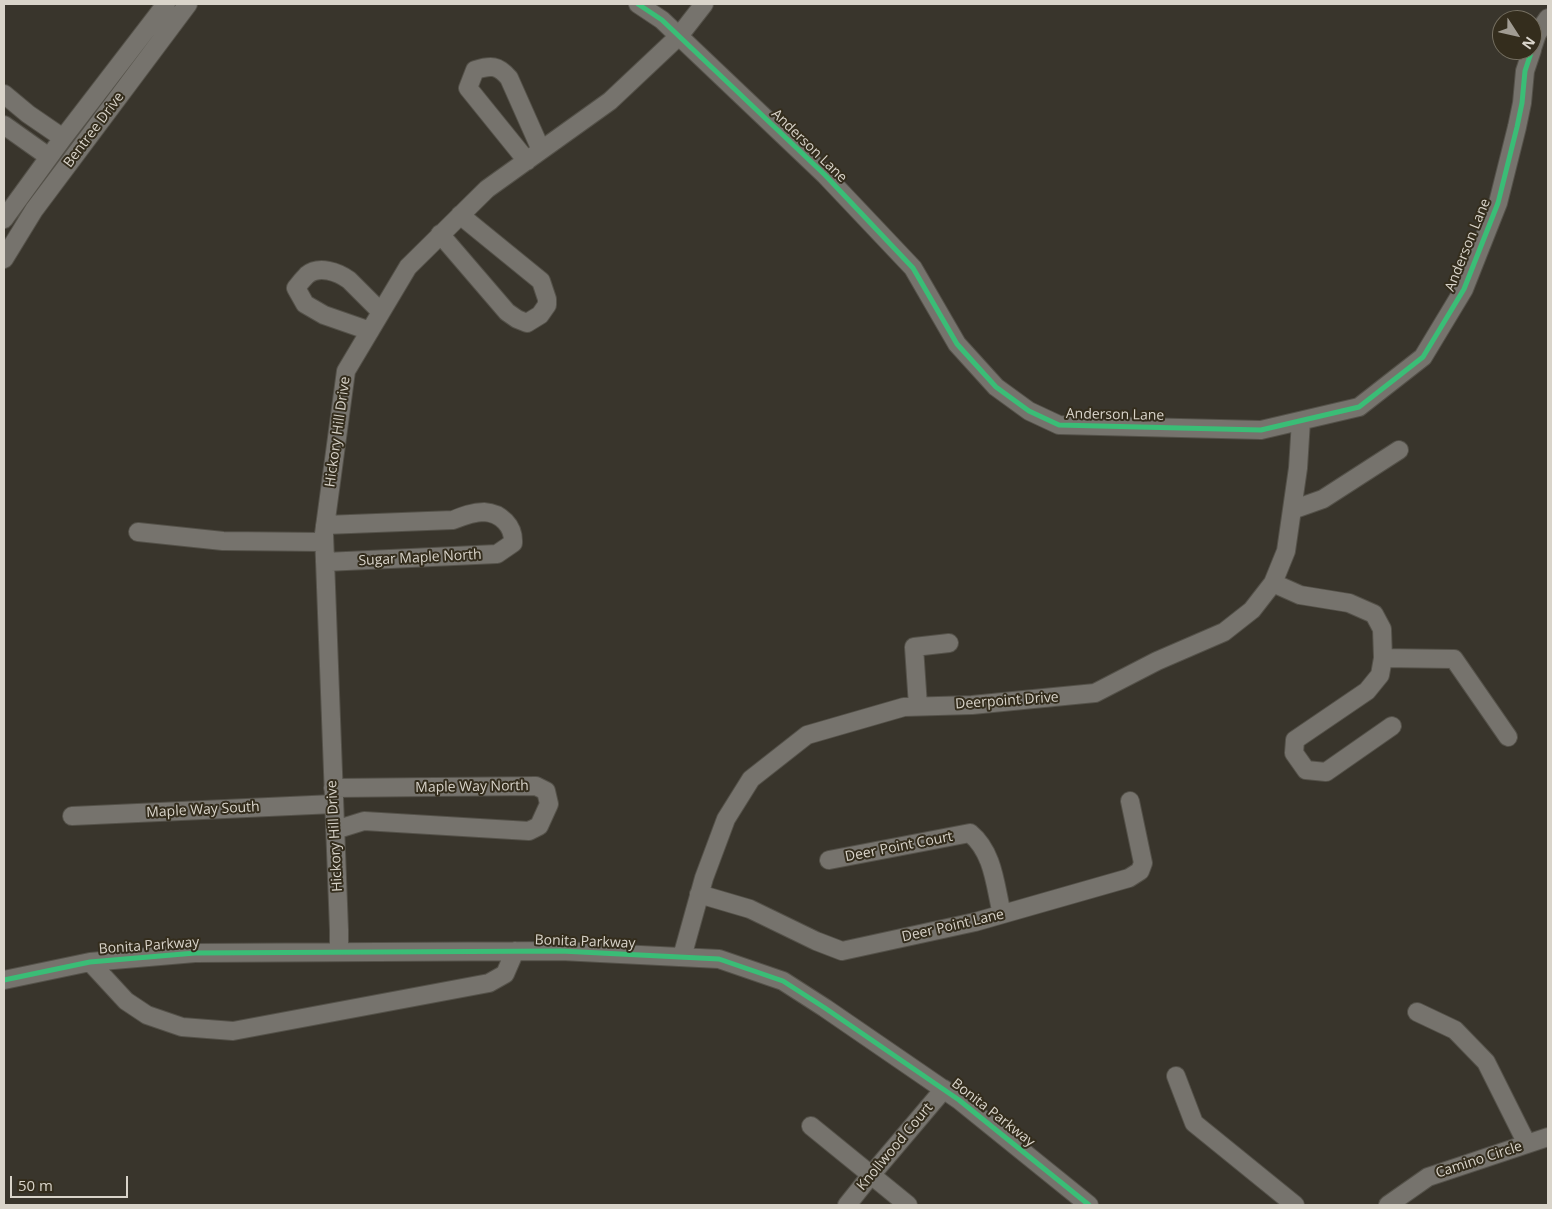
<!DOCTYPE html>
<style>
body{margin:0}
#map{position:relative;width:1552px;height:1209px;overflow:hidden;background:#39352c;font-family:"Open Sans",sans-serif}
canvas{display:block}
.frame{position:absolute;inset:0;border:5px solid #d9d4ca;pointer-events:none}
.north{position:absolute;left:1492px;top:10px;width:50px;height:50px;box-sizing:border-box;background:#342d1d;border:1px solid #767062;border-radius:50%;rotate:125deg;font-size:14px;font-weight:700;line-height:20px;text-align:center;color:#d9d4ca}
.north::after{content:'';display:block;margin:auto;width:18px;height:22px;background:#a19c93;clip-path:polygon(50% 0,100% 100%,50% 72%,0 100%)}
.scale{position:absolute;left:10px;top:1176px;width:118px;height:22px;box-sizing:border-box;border:2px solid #d9d4ca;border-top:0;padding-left:6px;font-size:15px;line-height:18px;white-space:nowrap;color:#d9d4ca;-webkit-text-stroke:4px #342d1d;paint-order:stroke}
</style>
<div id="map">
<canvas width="1552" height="1209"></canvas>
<div class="frame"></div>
<div class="north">N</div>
<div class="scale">50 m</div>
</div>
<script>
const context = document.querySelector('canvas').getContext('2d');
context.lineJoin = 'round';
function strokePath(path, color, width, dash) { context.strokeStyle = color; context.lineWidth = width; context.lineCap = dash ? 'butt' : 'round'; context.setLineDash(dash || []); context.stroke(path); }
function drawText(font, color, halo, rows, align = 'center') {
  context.font = font + ' "Open Sans",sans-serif'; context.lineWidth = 4; context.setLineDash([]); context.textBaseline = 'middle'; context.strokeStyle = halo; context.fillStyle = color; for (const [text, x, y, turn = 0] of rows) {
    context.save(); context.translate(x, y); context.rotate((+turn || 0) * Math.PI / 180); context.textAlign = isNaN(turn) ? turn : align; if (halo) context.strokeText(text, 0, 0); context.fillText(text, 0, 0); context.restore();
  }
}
const minor = new Path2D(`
 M638 4 662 20 825 175 913 268 957 344 996 387 1029 411 1059 425 1261 430 1359 407 1423 357 1464 289 1498 203 1517 127 1522 103 1525 71 1532 50
 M1532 49 1537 34 1548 18
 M4 94 28 114 63 138
 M4 125 49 157
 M527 161 468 88 475 70C491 65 498 65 509 78L541 150
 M4 219 63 138 166 4
 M440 234 507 312 517 319 527 323 540 315 547 305V299L541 281 460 215
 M4 259 34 210 188 4
 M370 331 324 315 305 304 296 288C299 284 303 279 307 275 319 265 338 272 349 280L381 312
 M1292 510 1323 499 1399 450
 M138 532 223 541 324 542
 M325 562 497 554 513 543C514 526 501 513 484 512 473 512 463 516 453 520L325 525
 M1273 583 1300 595 1349 603 1374 614 1382 629 1383 658 1380 675 1367 691 1295 740 1294 753 1306 770 1326 772 1392 726
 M1383 658 1454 659 1508 737
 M918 706 914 647 949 643
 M333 788 536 786 546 791 549 804 539 826 529 831 364 821 335 830
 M72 816 334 804
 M829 860 970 833C994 853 995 886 1002 914
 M699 894 750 909 816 941 842 951 975 922 1129 878 1140 871 1143 863 1130 801
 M339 952V930L324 534 346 371 408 267 487 189 610 101 679 36 704 4
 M682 957 704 878 726 819 751 779 807 735 904 707 972 705 1095 693 1157 661 1224 632 1252 610 1273 583 1286 551 1298 468 1301 421
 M90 962 126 1001 147 1015 182 1027 233 1031 489 983 505 974 515 951
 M4 980 90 962 195 953 561 951 719 959 783 981 825 1008 959 1100 1089 1205
 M1417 1012 1455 1030 1486 1062 1527 1144
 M1176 1076 1194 1123 1295 1205
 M811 1126 908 1205
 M847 1205 867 1180 944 1089
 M1388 1205 1428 1177 1548 1137`);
const cycleway = new Path2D(`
 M638 4 662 20 825 175 913 268 957 344 996 387 1029 411 1059 425 1261 430 1359 407 1423 357 1464 289 1498 203 1517 127 1522 103 1525 71 1532 50
 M4 980 90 962 195 953 561 951 719 959 783 981 825 1008 959 1100 1089 1205`);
const streetNames = [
 ["Bentree Drive",94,130,-53],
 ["Anderson Lane",809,146,44],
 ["Anderson Lane",1468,245,-68],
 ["Anderson Lane",1115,415,1],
 ["Hickory Hill Drive",338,432,-82],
 ["Sugar Maple North",420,558,-3],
 ["Deerpoint Drive",1007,701,-4],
 ["Maple Way North",472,787,-1],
 ["Maple Way South",203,810,-3],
 ["Hickory Hill Drive",335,836,-93],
 ["Deer Point Court",899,847,-11],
 ["Deer Point Lane",953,926,-13],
 ["Bonita Parkway",585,942,2],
 ["Bonita Parkway",149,946,-4],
 ["Bonita Parkway",993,1113,38],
 ["Knollwood Court",895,1147,-50],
 ["Camino Circle",1479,1160,-18]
];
strokePath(minor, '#545149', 20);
strokePath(minor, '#76736d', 18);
strokePath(cycleway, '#3abd76', 5);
drawText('14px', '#d9d4ca', '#342d1d', streetNames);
</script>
